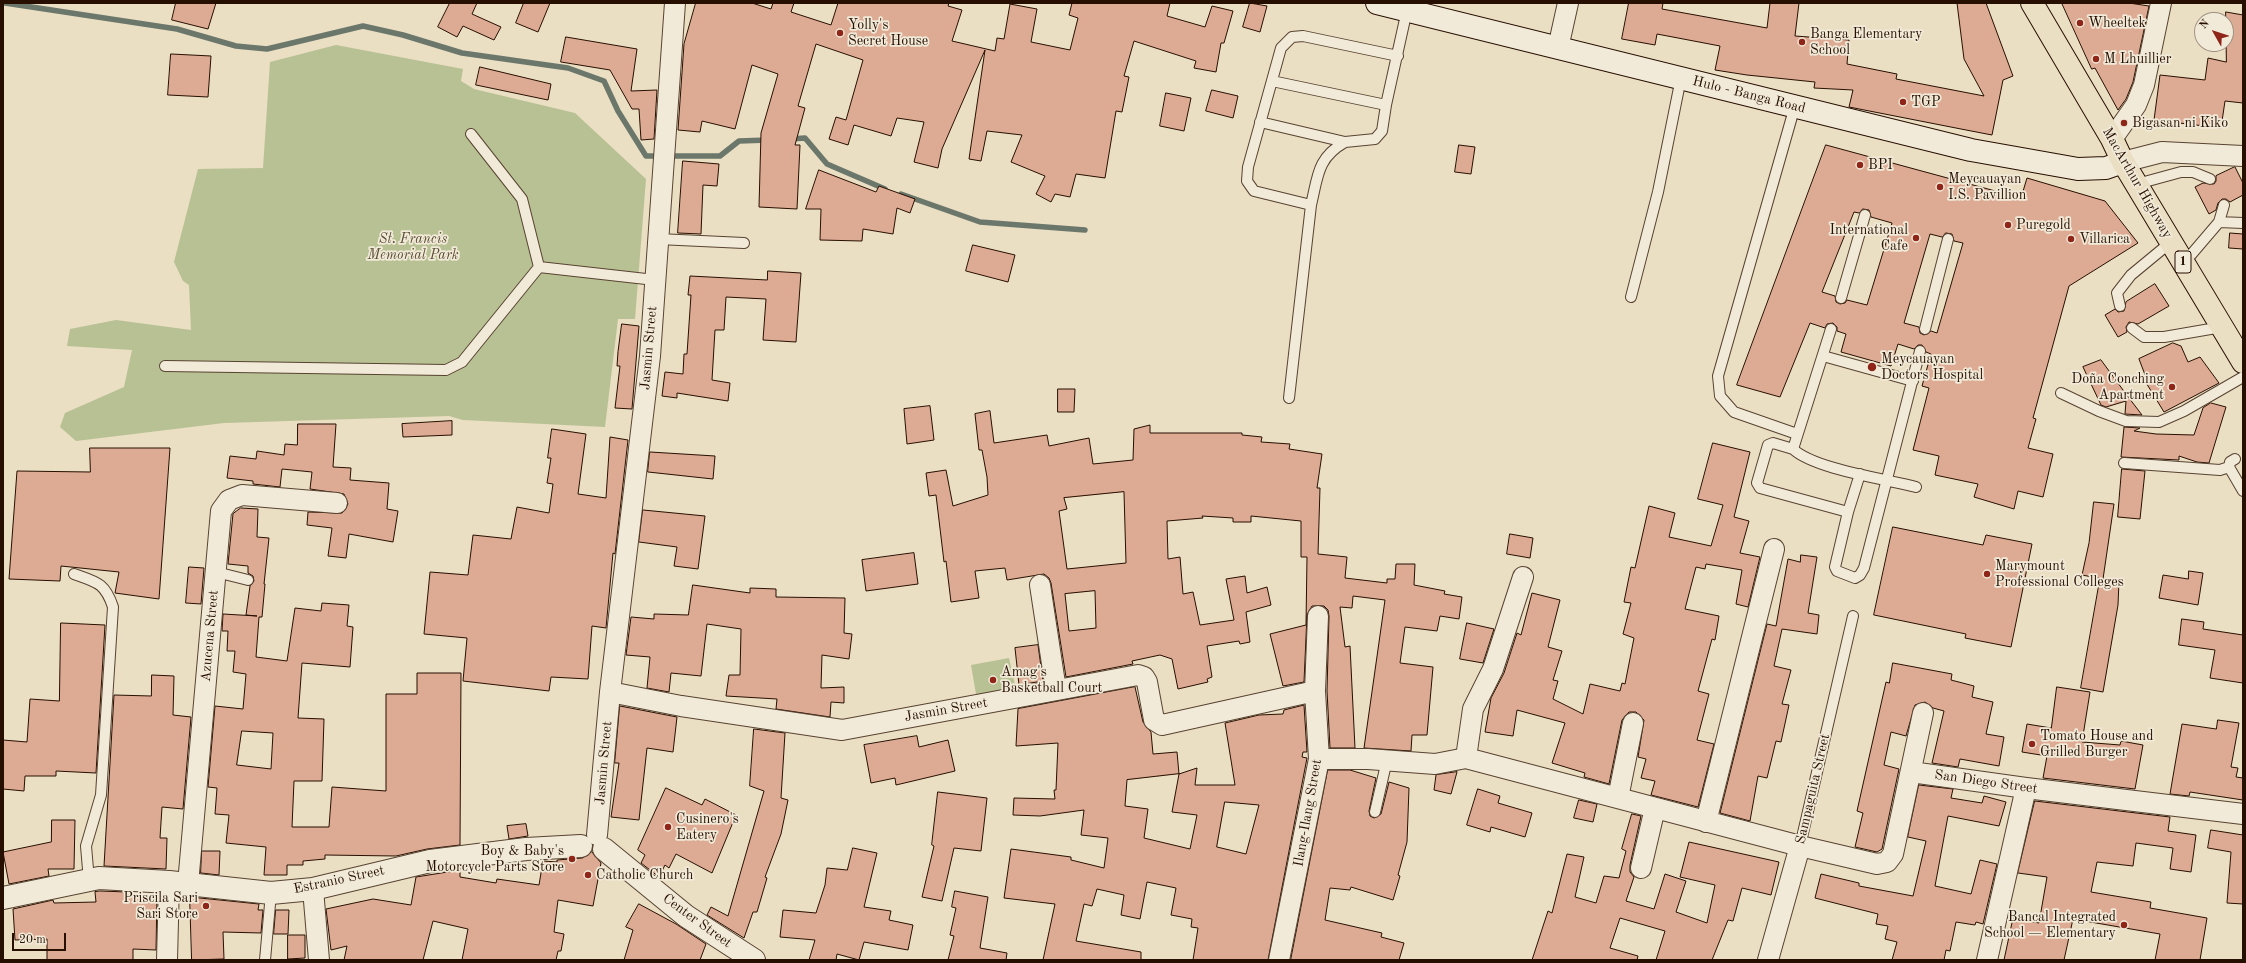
<!DOCTYPE html>
<meta charset="utf-8">
<style>
body{margin:0}
#map{position:relative;width:2246px;height:963px;overflow:hidden;background:#eadec3;font-family:"Old Standard TT",serif}
canvas{display:block}
.frame{position:absolute;inset:0;border:4px solid #270f00;pointer-events:none}
.north{position:absolute;left:2194px;top:12px;width:40px;height:40px;box-sizing:border-box;background:#f1ead8;border:1px solid #a09282;border-radius:50%;rotate:309deg;font-size:11px;font-weight:700;line-height:16px;text-align:center;color:#270f00}
.north::after{content:'';display:block;margin:auto;width:14px;height:18px;background:#8f2418;clip-path:polygon(50% 0,100% 100%,50% 72%,0 100%)}
.scale{position:absolute;left:12px;top:933px;width:54px;height:18px;box-sizing:border-box;border:2px solid #270f00;border-top:0;padding-left:5px;font-size:12px;line-height:14px;white-space:nowrap;color:#270f00;-webkit-text-stroke:3px #f1ead8;paint-order:stroke}
</style>
<div id="map">
<canvas width="2246" height="963"></canvas>
<div class="frame"></div>
<div class="north">N</div>
<div class="scale">20 m</div>
</div>
<script>
const context = document.querySelector('canvas').getContext('2d');
context.lineJoin = 'round';
function paint(path, color) { context.fillStyle = color; context.fill(path, 'evenodd'); }
function strokePath(path, color, width, dash) { context.strokeStyle = color; context.lineWidth = width; context.lineCap = dash ? 'butt' : 'round'; context.setLineDash(dash || []); context.stroke(path); }
function drawText(font, color, halo, rows, align = 'center') {
  context.font = font + ' "Old Standard TT",serif'; context.lineWidth = 3.5; context.setLineDash([]); context.textBaseline = 'middle'; context.strokeStyle = halo; context.fillStyle = color; for (const [text, x, y, turn = 0] of rows) {
    context.save(); context.translate(x, y); context.rotate((+turn || 0) * Math.PI / 180); context.textAlign = isNaN(turn) ? turn : align; if (halo) context.strokeText(text, 0, 0); context.fillText(text, 0, 0); context.restore();
  }
}
const green = new Path2D(`
 M336 45 463 69 461 81 474 89 575 113 646 179 635 319H618L605 427 463 420 449 416 224 423 76 441 60 427 65 413 124 387 132 350 67 346 70 329 116 320 191 330 189 285 183 281 174 262 198 169 263 168 270 62Z
 M1009 658 1017 694 977 700 971 665Z`);
const stream = new Path2D(`
 M5 3 177 29 236 46 267 49 363 26 403 35 462 53 568 68 604 81 618 111 646 156H720L739 141 768 140
 M791 139 805 138 827 164 885 189
 M901 194 980 222 1085 230`);
const building = new Path2D(`
 M176 3H216L208 29 172 20Z
 M450 3H477L472 14 501 27 494 40 463 26 457 37 438 27Z
 M524 3H550L538 32 516 23Z
 M696 3H752L771 9 773 3H794L791 12 831 25 838 3H949L948 6 962 10 952 41 995 51 997 38 1004 39 1010 4 1037 9 1031 42 1070 50 1078 18 1069 15 1072 3H1170L1167 16 1205 27 1212 6 1233 11 1224 43H1221L1216 72 1194 68 1196 61 1134 41 1124 76 1129 77 1122 112 1116 111 1105 178 1076 174 1070 197 1055 194 1051 202 1036 194 1045 176 1011 162 1022 135 987 131 981 161 969 159 985 50 942 149 938 168 914 162 924 122 897 118 891 136 854 125 848 145 829 139 836 117 846 120 863 60 816 44 798 106 805 108 795 145H800L797 209 759 207 761 133 778 74 752 65 735 129 702 121 700 132 678 130 684 44Z
 M1250 3 1267 6 1260 32 1243 27Z
 M1629 3H1663L1662 9 1767 28 1770 3H1799L1795 36 1849 40 1847 64 1897 74 1896 79 1984 96 1964 59 1957 3H1986L2013 76 2003 80 1992 135 1961 129 1849 107 1853 90 1814 88 1815 82 1747 75 1715 70 1720 46 1657 34 1655 45 1622 39Z
 M2062 3H2129L2149 6 2133 82 2126 99 2118 110 2095 68 2092 69Z
 M2226 12 2243 15V103L2225 101 2221 128 2154 120 2160 75 2205 80 2208 58 2226 62Z
 M566 37 637 49 631 91 657 90 654 139 641 140 639 109H632L610 70 561 62Z
 M171 54 211 56 208 97 168 95Z
 M480 67 551 84 548 100 476 85Z
 M1212 90 1238 96 1233 118 1206 111Z
 M1166 93 1191 98 1184 131 1160 126Z
 M1459 145 1475 147 1471 174 1455 172Z
 M1826 145 2021 198 2027 178 2105 201 2138 243 2069 286 2033 418 2036 419 2028 448 2053 454 2043 497 2018 491 2014 509 1974 497 1978 484 1935 475 1939 456 1913 450 1929 388 1922 386 1931 354 1926 352 1922 345H1918L1914 349 1898 344 1891 366 1841 352 1846 334 1837 331V327L1833 323 1827 324 1825 328 1810 323 1780 397 1737 385ZM1863 209 1869 210 1871 217 1892 223 1867 305 1847 300 1845 303 1840 304 1836 302 1835 296 1822 292 1854 212 1859 213ZM1946 233 1952 234 1954 241 1963 243 1937 333 1931 331 1924 335 1920 333 1919 327 1904 323 1930 234 1942 237Z
 M683 161 719 164 717 186 703 185 701 234 678 233Z
 M2235 167 2243 183V195L2230 202 2226 199H2222L2218 203 2216 210 2209 214 2195 187 2203 183 2214 184 2216 181V176Z
 M819 170 876 192 879 186 915 199 910 213 897 208 893 234 863 229 862 241 820 240 821 209H806Z
 M2230 233 2243 234V249L2229 248Z
 M973 245 1015 255 1008 282 966 271Z
 M768 271 801 273 796 342 763 340 766 299 726 297 724 330H715L712 380 730 383 728 401 677 393V398L662 396 665 372 683 374 684 354H687L691 295H688L690 276 767 280Z
 M2155 284 2169 306 2138 324 2129 322 2126 327 2127 332 2118 337 2105 315 2115 309 2118 312 2124 311 2126 302Z
 M622 324 639 326 632 409 615 408 620 366H617L618 352Z
 M2173 343 2181 346 2188 362 2200 357 2219 383 2164 412 2145 381 2147 380 2139 359Z
 M2101 360 2126 394 2142 415 2125 414 2126 401 2106 407 2101 405 2083 367Z
 M1058 389H1075L1074 412H1058Z
 M2211 403 2226 407 2209 463 2197 462 2179 456V460L2121 457 2124 427 2140 428 2134 431 2156 434 2194 435 2203 408Z
 M930 406 934 440 907 444 904 409Z
 M990 411 994 443 1047 435 1049 446 1089 438 1093 464 1133 460 1134 429 1150 425V433H1242V435L1262 437 1261 442 1290 444 1289 449 1322 454 1317 488H1320L1318 554 1347 557 1345 578 1387 583V579H1395L1396 564H1415L1414 585 1445 591 1444 594 1462 597 1459 619 1440 616 1437 631 1405 627 1400 663 1433 667 1427 735H1412L1411 751 1364 748 1385 600 1353 596 1352 608 1340 607 1345 647 1350 646 1355 748H1330L1327 691 1329 616 1328 610 1324 606H1312L1307 615 1304 682 1283 686 1270 634 1306 625 1307 557H1301V521L1251 516V522H1233V518L1202 516 1203 518 1167 521 1168 559 1180 557 1183 594 1193 592 1200 625 1234 620 1226 579 1245 576 1247 593 1267 587 1271 605 1246 612 1250 642 1240 644 1239 641 1207 646 1212 677 1207 679 1208 682 1178 689 1172 659 1160 655 1132 661 1133 664 1066 677 1051 583 1049 578 1044 574 1007 580 1005 568 975 571 979 598 951 602 946 561 944 562 936 495 929 496 926 473 946 470 953 506 988 495 987 477 982 450H979L975 414ZM1124 492 1126 563 1067 569 1059 511 1067 509 1064 498ZM1095 591 1096 628 1069 631 1065 594Z
 M452 421V435L403 437 402 424Z
 M298 424H336L333 467 351 468 350 480 389 483 387 509 398 511 393 542 349 534 346 558 328 556 332 528 307 525 308 512 342 513 348 504 344 494 310 489 312 472 282 469 280 487 253 484V481L227 478 230 456 256 459 257 451 284 455 285 444 297 445Z
 M552 429 586 434 578 494 606 498 610 437 628 440 615 554 613 553 606 628 592 626 588 679 551 677 549 691 463 681 467 638 424 634 430 572 468 575 473 535 511 539 517 507 549 513 553 484 547 483 551 458H548Z
 M1713 443 1750 452 1734 517 1749 521 1740 553 1760 557 1748 607 1736 604 1742 570 1706 564 1705 569 1696 567 1685 609 1719 616 1715 640 1712 639 1698 691 1709 694 1697 740 1714 744 1698 807 1651 795 1655 781 1641 778 1646 759 1638 757 1644 720 1636 712H1629L1622 720 1609 784 1584 777 1585 773 1552 763 1565 723 1517 710 1513 736 1485 732 1491 698 1504 673 1517 633 1521 635 1532 593 1560 600 1548 647 1562 651 1553 680 1558 681 1553 699 1583 714 1590 684 1620 691 1622 683 1625 684 1634 638 1623 634 1631 603 1624 602 1631 567 1635 568 1649 506 1675 513 1669 537 1711 546 1723 505 1698 499Z
 M90 448H170L159 599 115 593 119 572 61 566 60 581 9 579 17 471 90 472Z
 M650 452 715 456 713 479 648 472Z
 M2122 469 2145 471 2140 519 2118 517Z
 M2094 502 2114 504 2103 579 2082 575 2089 543Z
 M241 508 258 509 257 537 269 538 264 584H265L262 617H259L256 657 287 661 295 608 321 611 322 603 349 605 347 626 353 627 350 667 302 663 298 718 324 719 322 781H294L292 827H329L332 787 386 791V694H417V673H461L460 845 427 849 396 856 325 855V859L303 861V865H287V875H264L266 847 226 843 229 815 215 814 217 788 208 787 215 706 243 709 246 674 233 672 235 651H227L228 631H222L223 614 257 616 246 615 250 586 254 581 253 576 248 573V566L228 564 233 514ZM242 731 273 733 271 769 237 765Z
 M643 510 705 516 698 569 674 566 677 547 639 542Z
 M1893 527 1983 545 1986 535 2032 544 2011 647 1965 638 1966 634 1874 615Z
 M1510 534 1533 538 1530 558 1507 554Z
 M914 553 918 584 866 591 862 560Z
 M1801 555 1817 557 1808 613 1819 615 1817 634 1782 629 1774 666 1791 670 1782 704 1789 705 1781 742 1776 741 1767 778 1758 776 1750 821 1720 813 1767 624 1776 626 1788 559 1800 562Z
 M189 567 204 568 201 604 186 603Z
 M2189 571 2203 573 2198 605 2159 598 2163 575 2188 579Z
 M2100 580 2119 581 2118 605 2103 692 2081 688Z
 M693 585 750 593V588L776 589V597L845 598 844 633 852 634 849 659 822 655 821 688 844 687V703L831 702 830 717 776 709 777 699 726 696 729 675H740L741 629 707 624 701 676 671 673 669 692 647 688 650 657 626 655 631 617 654 619V614L688 615Z
 M2182 619 2204 622 2203 629 2243 635V683L2210 678 2215 650 2179 645Z
 M61 623 105 625 96 773 56 771V776H25L24 791 3 789V740L27 742 30 699 59 701Z
 M1467 623 1494 629 1483 663 1460 659Z
 M1038 645 1043 681 1019 685 1015 648Z
 M1893 663 1952 674 1951 680 1974 686 1972 697 1993 702 1986 734 2004 737 1999 766 1960 759 1958 767 1932 763 1944 711 1933 708 1925 702 1915 705 1906 736 1891 732 1884 765 1899 769 1882 849 1877 852 1855 847 1863 813 1857 811 1886 682 1889 683Z
 M152 675 174 676 173 715 191 717 183 809 162 807 160 838H167L166 869 104 866 114 695 151 696Z
 M1135 687 1143 722 1151 732 1153 754 1177 752 1179 774 1197 768 1195 785H1235L1225 723 1259 715 1283 714 1284 710 1304 705 1307 752H1303L1302 757 1307 758 1268 960H1193L1198 928 1191 927 1192 919 1171 915 1176 888 1147 882 1140 919 1121 915 1124 895 1097 889 1092 906 1084 904 1076 941 1141 952V960H1043L1055 904 1004 898 1011 849 1071 857V860L1104 868 1108 838 1081 835 1084 810 1040 816 1013 815 1014 798 1055 799 1054 790H1056L1058 743 1016 746 1018 709ZM1179 774 1172 812 1197 815 1190 849 1144 838 1148 809 1125 806 1127 780ZM1225 802 1259 805 1246 854 1217 847Z
 M2057 687 2090 692 2082 742 2120 745 2121 741 2143 745 2135 789 2043 778 2047 756 2022 752 2027 724 2051 728Z
 M620 706 677 717 673 752 647 748 639 820 611 817 619 763H615Z
 M2218 720 2239 723 2231 767 2238 768 2236 777 2243 778V800L2190 792 2189 796 2170 794 2182 724 2216 729Z
 M754 729 785 733 781 798 788 800 781 834 765 877 767 878 757 912H753L744 938 707 915 711 907 728 916 764 791 750 786Z
 M917 736 919 747 948 740 955 771 896 785 895 778 871 783 864 745Z
 M1328 770H1350L1376 778 1369 811 1370 816 1374 818 1381 814 1389 782 1409 788 1407 842 1398 875 1400 876 1393 900 1351 887 1350 890 1330 888 1325 920 1382 933 1381 937 1404 943 1399 960H1291Z
 M1457 772 1451 794 1434 790 1436 775Z
 M1919 785 1953 789 1951 798 1982 803 1984 796 2006 802 1999 826 1948 816 1935 886 1971 894 1980 860 1997 864 1983 924 1976 922 1975 925 1956 922 1950 951 1946 950 1944 960H1892L1897 942 1885 939 1888 926 1876 924 1878 914 1815 898 1821 874 1859 883V886L1913 896 1926 841 1908 837Z
 M666 788 702 805 705 799 736 815 712 873 676 854 669 868 665 865 659 877 641 863 645 855 638 850Z
 M1478 789 1500 796 1498 803 1532 813 1525 837 1491 827 1490 832 1467 825Z
 M938 792 987 798 981 851 954 848 942 901 922 897 934 846 932 845Z
 M1579 800 1597 804 1593 822 1574 818Z
 M2035 801 2170 817 2168 831 2196 835 2191 872 2170 869 2173 848 2136 843 2133 866 2097 862 2091 892 2151 902 2150 908 2207 918 2200 960H2155L2160 934 2073 919 2064 960H2004L2013 918 2039 923 2047 877 2018 873Z
 M1632 814 1641 816 1630 865V872L1634 877 1626 901 1654 909 1665 874 1686 881 1676 912 1707 923 1715 885 1680 877 1689 842 1779 862 1771 895 1742 888 1733 921 1728 920 1712 960H1656L1665 931 1620 918 1610 948 1638 956 1637 960H1532L1548 911 1552 913 1567 854 1584 857 1575 897 1596 903 1604 876 1619 878 1626 851 1622 849Z
 M52 820H75L74 869H48L49 876 9 884 3 852 51 842Z
 M526 824 528 836 509 839 507 826Z
 M2211 830 2243 835V904L2227 903 2231 852 2208 848Z
 M853 848 877 853 864 907 891 911 889 920 913 925 908 950 864 942 859 960 837 954 836 960H809L815 940 780 937 783 910 816 913 825 885 827 868 847 870Z
 M202 851H220L219 875 201 873Z
 M592 852 601 863 593 906 558 900 554 932 564 934 561 951H558L556 960H462L468 929 433 921 423 960H344L347 946 331 950 326 909 373 899 411 905 416 877 460 870V877L496 883 497 879 539 885 543 861 557 862V860L582 858Z
 M100 891 127 892V895L157 896 156 950 133 949V960H47V939L15 940 13 909 53 900 54 903 96 902 95 892Z
 M955 891 988 897 980 948 1007 953 1006 960H948L954 936 950 935 956 908 952 907Z
 M190 897 259 904 258 910H263L261 933 223 932 224 959 192 960Z
 M639 904 676 924 706 944 700 960H624L633 930 626 927Z
 M276 910H289L288 934H274Z
 M288 935H305V958L288 959Z`);
const service = new Path2D(`
 M1386 105 1407 10
 M1795 106 1718 376 1720 396 1734 412 1797 434
 M1260 122 1345 142 1375 139 1382 131 1386 105 1272 81
 M471 134 522 199 539 267 655 280
 M2137 184 2181 172H2193L2210 179
 M1311 205C1318 176 1317 158 1345 142
 M2219 222 2243 223
 M658 239 744 243
 M2184 263 2219 222 2224 205
 M1631 297 1658 192 1681 78
 M1841 298 1865 215
 M2120 306 2117 293 2131 275 2171 242
 M2132 328 2144 337H2164L2222 327
 M1831 329 1793 449C1814 469 1886 479 1916 487
 M1925 329 1948 239
 M1823 356 1913 381
 M165 366 446 370 462 362 539 267
 M2061 393 2099 411 2126 421 2159 422 2184 411 2243 377
 M1289 398 1311 205 1254 191 1247 181 1248 167 1281 48 1292 37 1303 36 1398 56
 M1793 449 1773 443 1768 445 1757 483 1760 488 1848 512 1860 474
 M2235 459 2230 462 2229 467 2243 491
 M2124 463 2220 470 2229 467
 M1848 512 1835 567 1837 571 1855 578 1860 575 1864 568 1920 351
 M216 572 248 580
 M74 574C97 582 105 583 113 607L101 795 86 846 89 881
 M1375 812 1387 760
 M1800 846 1853 616
 M265 960 271 893`);
const minor = new Path2D(`
 M1558 48 1568 3
 M2112 139 2136 105 2144 85 2161 3
 M2123 162 2162 152 2243 156
 M1040 585 1056 690
 M610 692 681 706 842 730 1138 675 1144 677 1147 682 1154 720 1162 725 1315 691
 M1466 758 1473 709 1493 669 1523 577
 M1319 759H1368L1435 764 1466 758 1800 846 1877 864 1887 862 1893 854 1923 713
 M1911 772 2026 788 2243 814
 M1618 798 1633 723
 M1706 822 1774 549
 M597 835 610 692 650 356 675 3
 M1641 868 1655 808
 M188 884 221 511 229 500 242 495 337 503
 M313 889 319 960
 M167 960 169 882
 M1279 960 1319 759 1315 691 1318 616
 M1768 960 1800 846
 M1987 960 2026 788`);
const tertiary = new Path2D(`
 M604 849 686 916 754 960
 M3 898 99 878 169 882 271 893 313 889 430 861 526 849 581 846`);
const secondary = new Path2D(`
 M1377 3 1971 150 2078 169 2106 168 2123 162`);
const trunk = new Path2D(`
 M2032 3 2112 139 2123 162 2243 362`);
const markers = [
 [2080,23,4,"#8f2418"],
 [840,33,4,"#8f2418"],
 [1802,42,4,"#8f2418"],
 [2096,59,4,"#8f2418"],
 [1903,102,4,"#8f2418"],
 [2124,123,4,"#8f2418"],
 [1860,165,4,"#8f2418"],
 [1940,187,4,"#8f2418"],
 [2008,225,4,"#8f2418"],
 [1916,238,4,"#8f2418"],
 [2071,239,4,"#8f2418"],
 [1872,367,5,"#8f2418"],
 [2172,387,4,"#8f2418"],
 [1987,574,4,"#8f2418"],
 [993,680,4,"#8f2418"],
 [2032,744,4,"#8f2418"],
 [668,827,4,"#8f2418"],
 [572,859,4,"#8f2418"],
 [588,875,4,"#8f2418"],
 [206,906,4,"#8f2418"],
 [2124,925,4,"#8f2418"]
];
const shields = [
 [2183,262,16]
];
const shieldNames = [
 ["1",2183,262]
];
const poiNames = [
 ["Wheeltek",2088,23],
 ["Yolly's",848,25],
 ["Secret House",848,41],
 ["Banga Elementary",1810,34],
 ["School",1810,50],
 ["M Lhuillier",2104,59],
 ["TGP",1911,102],
 ["Bigasan ni Kiko",2132,123],
 ["BPI",1868,165],
 ["Meycauayan",1948,179],
 ["I.S. Pavillion",1948,195],
 ["Puregold",2016,225],
 ["International",1908,230,"right"],
 ["Cafe",1908,246,"right"],
 ["Villarica",2079,239],
 ["Meycauayan",1881,359],
 ["Doctors Hospital",1881,375],
 ["Doña Conching",2164,379,"right"],
 ["Apartment",2164,395,"right"],
 ["Marymount",1995,566],
 ["Professional Colleges",1995,582],
 ["Amag's",1001,672],
 ["Basketball Court",1001,688],
 ["Tomato House and",2040,736],
 ["Grilled Burger",2040,752],
 ["Cusinero's",676,819],
 ["Eatery",676,835],
 ["Boy & Baby's",564,851,"right"],
 ["Motorcycle Parts Store",564,867,"right"],
 ["Catholic Church",596,875],
 ["Priscila Sari",198,898,"right"],
 ["Sari Store",198,914,"right"],
 ["Bancal Integrated",2116,917,"right"],
 ["School — Elementary",2116,933,"right"]
];
const streetNames = [
 ["Hulo - Banga Road",1749,95,14],
 ["MacArthur Highway",2137,183,60],
 ["Jasmin Street",649,348,-85],
 ["Azucena Street",210,636,-85],
 ["Jasmin Street",946,710,-10],
 ["Jasmin Street",604,763,-85],
 ["San Diego Street",1986,782,8],
 ["Sampaguita Street",1813,789,-77],
 ["Ilang-Ilang Street",1308,813,-80],
 ["Estranio Street",339,880,-12],
 ["Center Street",697,921,36]
];
const parkNames = [
 ["St. Francis",413,239],
 ["Memorial Park",413,255]
];
paint(green, '#b8c193');
strokePath(stream, '#6b776b', 5.5);
paint(building, '#ddaa94');
strokePath(building, '#270f00', 1);
strokePath(service, '#584331', 12);
strokePath(minor, '#584331', 22);
strokePath(tertiary, '#584331', 24);
strokePath(secondary, '#270f00', 24);
strokePath(trunk, '#270f00', 24);
strokePath(service, '#f1ead8', 10);
strokePath(minor, '#f1ead8', 20);
strokePath(tertiary, '#f1ead8', 22);
strokePath(secondary, '#f1ead8', 22);
strokePath(trunk, '#eadec3', 22);
for (const [x, y, r, color] of markers) { const dot = new Path2D(); dot.arc(x, y, r, 0, 2 * Math.PI); context.fillStyle = color; context.fill(dot); strokePath(dot, '#f1ead8', 1.5); }
for (const [x, y, w] of shields) { const box = new Path2D(); box.roundRect(x - w / 2, y - 11, w, 22, 3); context.fillStyle = '#f1ead8'; context.fill(box); strokePath(box, '#270f00', 1); }
drawText('bold 13px', '#270f00', null, shieldNames);
drawText('14px', '#270f00', '#f1ead8', poiNames, 'left');
drawText('14px', '#270f00', '#f1ead8', streetNames);
drawText('italic 14px', '#5a4d33', '#f1ead8', parkNames);
</script>
